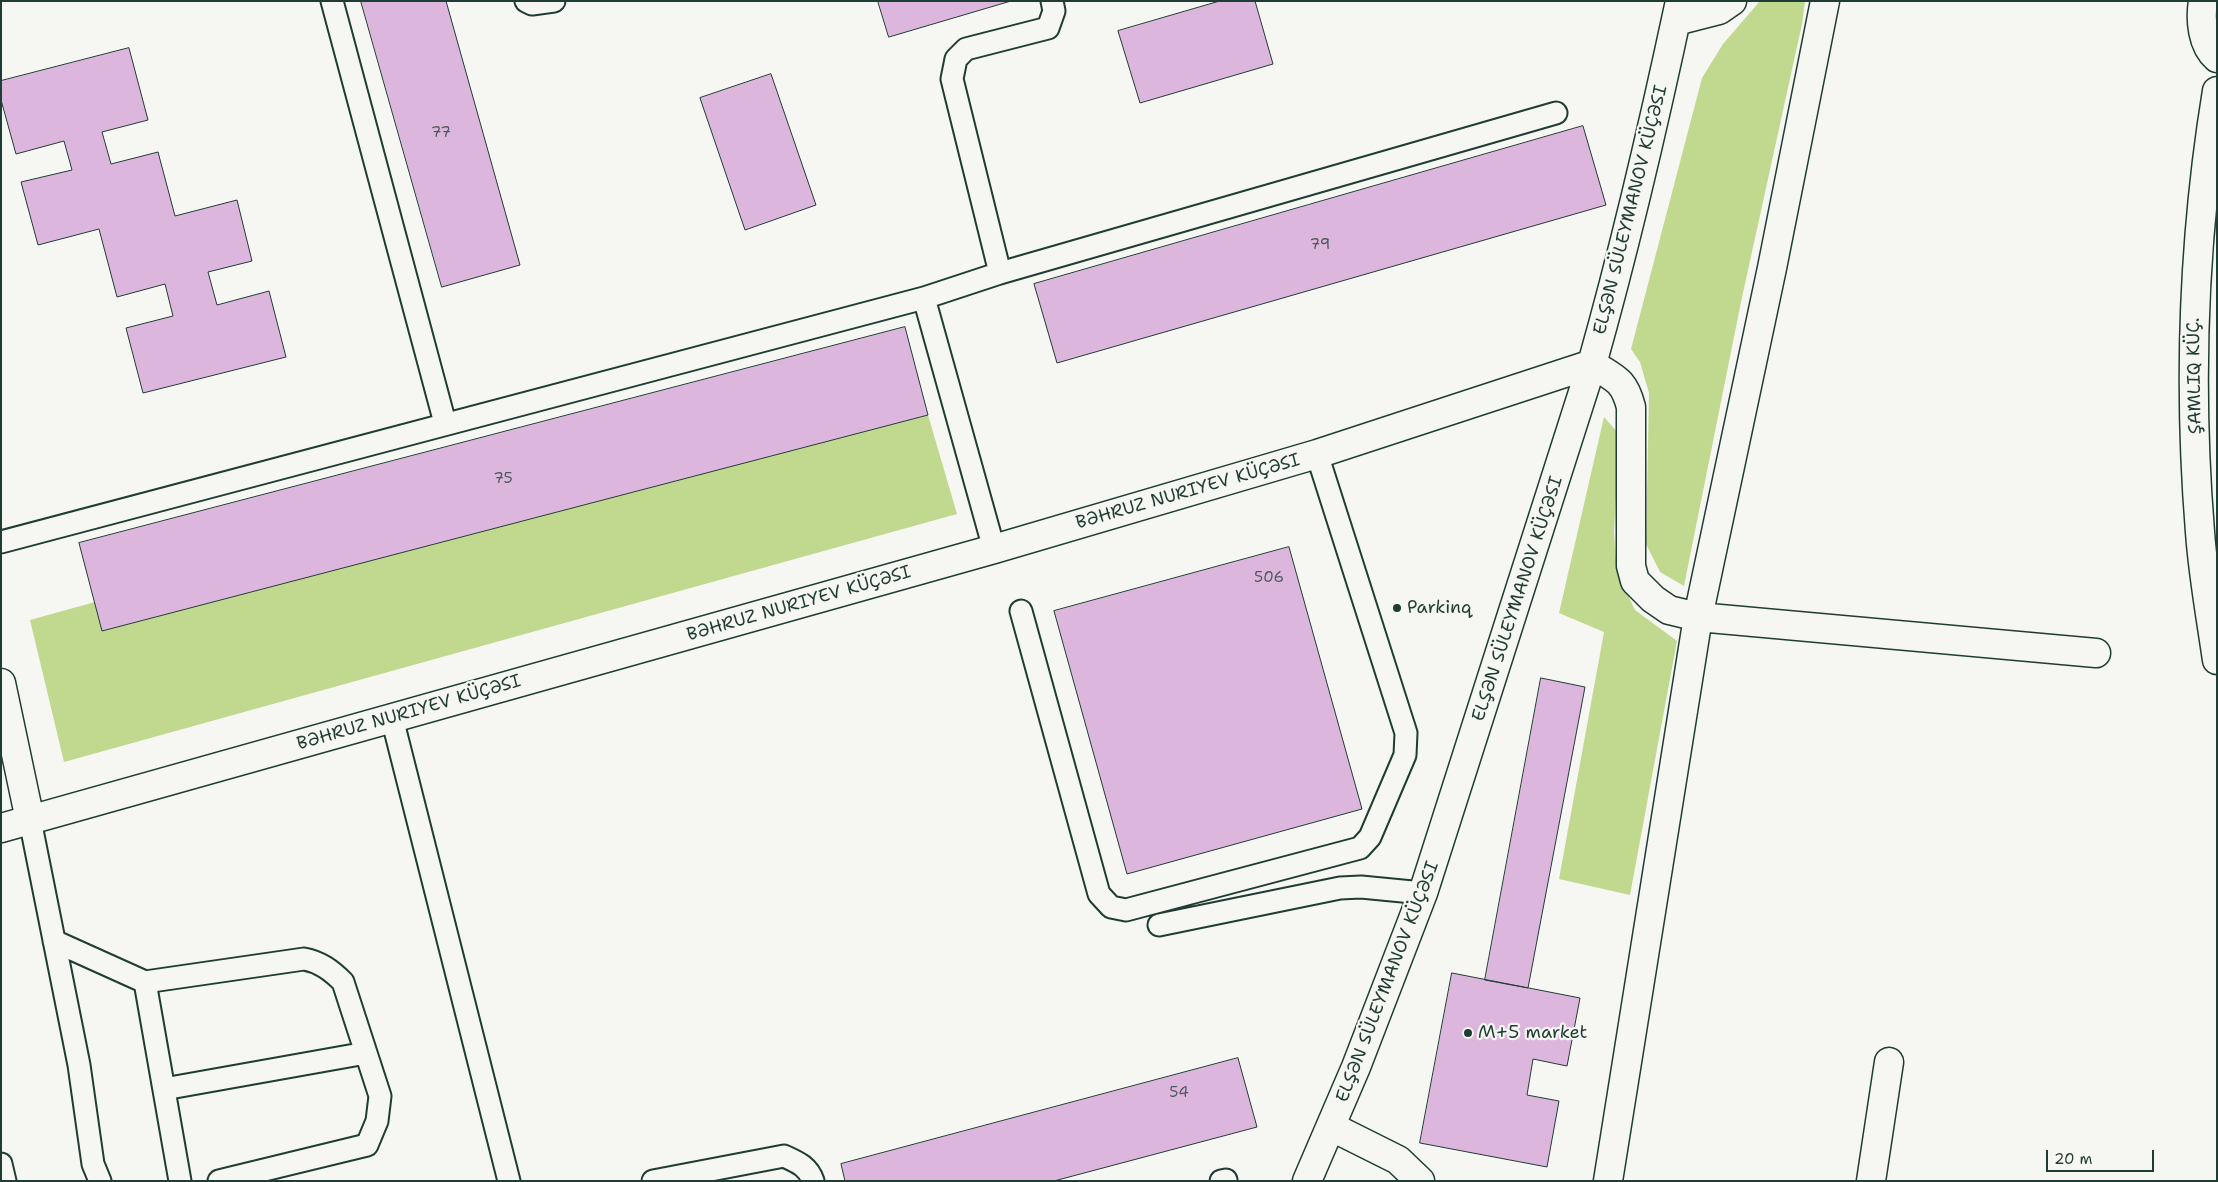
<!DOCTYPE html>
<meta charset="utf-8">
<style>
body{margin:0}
#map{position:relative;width:2218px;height:1182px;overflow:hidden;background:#f6f6f2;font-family:"Shantell Sans",sans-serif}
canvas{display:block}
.frame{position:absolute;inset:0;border:2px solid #1f3d34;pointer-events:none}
.scale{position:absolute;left:2046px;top:1150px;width:108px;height:22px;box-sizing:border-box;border:2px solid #1f3d34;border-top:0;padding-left:6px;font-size:15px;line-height:18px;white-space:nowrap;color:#1f3d34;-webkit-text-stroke:4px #f6f6f2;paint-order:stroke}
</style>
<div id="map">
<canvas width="2218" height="1182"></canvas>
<div class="frame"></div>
<div class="scale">20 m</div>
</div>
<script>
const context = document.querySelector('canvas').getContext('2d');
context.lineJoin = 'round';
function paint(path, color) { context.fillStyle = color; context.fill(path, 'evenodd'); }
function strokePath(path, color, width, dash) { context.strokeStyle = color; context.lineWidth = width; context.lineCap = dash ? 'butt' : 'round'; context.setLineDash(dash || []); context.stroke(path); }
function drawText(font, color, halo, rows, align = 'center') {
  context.font = font + ' "Shantell Sans",sans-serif'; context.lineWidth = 4.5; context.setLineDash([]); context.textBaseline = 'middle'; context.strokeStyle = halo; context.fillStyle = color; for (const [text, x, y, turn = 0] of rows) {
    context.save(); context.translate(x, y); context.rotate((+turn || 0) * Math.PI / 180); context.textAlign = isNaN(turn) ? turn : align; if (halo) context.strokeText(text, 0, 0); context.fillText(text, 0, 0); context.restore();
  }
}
const green = new Path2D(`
 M1760 1H1805L1802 24 1741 302 1684 586 1660 572 1646 544 1649 393 1640 362 1631 349 1702 78 1723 44Z
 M928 415 957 514 64 762 30 620 95 602 102 631Z
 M1604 417 1619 434 1614 533 1617 573 1635 610 1677 641 1630 895 1559 879 1604 632 1559 613Z`);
const building = new Path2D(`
 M361 1H446L520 265 442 287Z
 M878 1H1011L889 37Z
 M1220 1H1255L1273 64 1140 103 1118 31Z
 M129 48 148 120 102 132 111 164 158 152 175 216 237 200 252 261 208 272 217 305 269 291 286 357 143 393 126 328 173 316 165 284 117 297 99 229 38 245 21 182 72 170 64 141 16 154 1 100V81Z
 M771 74 816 205 745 230 700 98Z
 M1583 126 1606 205 1057 363 1034 284Z
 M905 327 928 415 102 631 79 543Z
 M1289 547 1362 809 1127 874 1054 611Z
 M1541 678 1585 687 1528 988 1485 980Z
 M1452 973 1580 998 1567 1066 1533 1059 1527 1095 1559 1101 1547 1167 1420 1143Z
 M1238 1058 1257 1127 1054 1181H845L841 1164Z`);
const service = new Path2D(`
 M332 1 445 423
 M526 1 532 4 554 1
 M1000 273 952 79 956 59 966 49 1048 28 1054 11 1052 1
 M924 298 994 549
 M1 542 924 298 1000 273 1556 113
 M1021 611 1099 894 1111 907 1126 910 1360 848 1370 837 1405 755 1406 733 1317 454
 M392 718 509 1181
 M30 820 79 1065 93 1164 100 1181
 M1159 925 1340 888 1361 887 1423 893
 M54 941 145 982 304 959C320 962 331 970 343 982L380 1096 377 1121 367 1145 219 1181
 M145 982 180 1181
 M164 1089 366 1053
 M1 1164 5 1181
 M653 1181 784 1156C797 1162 808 1166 813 1181
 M1221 1181 1226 1180`);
const minor = new Path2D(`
 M2203 1C2200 20 2202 45 2217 58
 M1676 21 1719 10 1732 1
 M2217 91C2193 238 2188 384 2200 532 2203 575 2211 618 2217 660
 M1592 364C1616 379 1624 380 1631 407V566L1635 581 1653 599 1669 610 1698 617 2096 653
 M1 683 30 820
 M1 828 994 549 1317 454 1592 364
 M1332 1127 1398 1160 1420 1181
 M1307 1181 1356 1067 1423 893 1592 364C1626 244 1654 123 1680 1
 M1608 1181 1698 617 1772 268 1825 1
 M1871 1181 1889 1062`);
const markers = [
 [1397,608,5,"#1f3d34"],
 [1468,1033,5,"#1f3d34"]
];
const numberNames = [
 ["77",441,133],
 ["79",1320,245],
 ["75",503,479],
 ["506",1269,578],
 ["54",1179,1093]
];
const streetNames = [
 ["ELŞƏN SÜLEYMANOV KÜÇƏSI",1631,210,-76],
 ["ŞAMLIQ KÜÇ.",2195,376,-91],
 ["BƏHRUZ NURIYEV KÜÇƏSI",1188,492,-16],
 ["ELŞƏN SÜLEYMANOV KÜÇƏSI",1518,599,-72],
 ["BƏHRUZ NURIYEV KÜÇƏSI",799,604,-16],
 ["BƏHRUZ NURIYEV KÜÇƏSI",409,713,-16],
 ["ELŞƏN SÜLEYMANOV KÜÇƏSI",1388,982,-69]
];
const poiNames = [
 ["Parkinq",1407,608],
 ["М+5 market",1478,1033]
];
paint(green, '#c1d98f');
paint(building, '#ddb6de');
strokePath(building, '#1f3d34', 1);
strokePath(service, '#1f3d34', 25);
strokePath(minor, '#1f3d34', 31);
strokePath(service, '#f6f6f2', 21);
strokePath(minor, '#f6f6f2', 28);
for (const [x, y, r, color] of markers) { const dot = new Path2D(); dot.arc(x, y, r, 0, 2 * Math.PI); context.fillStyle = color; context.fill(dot); strokePath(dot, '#f6f6f2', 2); }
drawText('15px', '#4e5b5e', null, numberNames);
drawText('18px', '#1f3d34', '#f6f6f2', streetNames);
drawText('18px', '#1f3d34', '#f6f6f2', poiNames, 'left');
</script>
